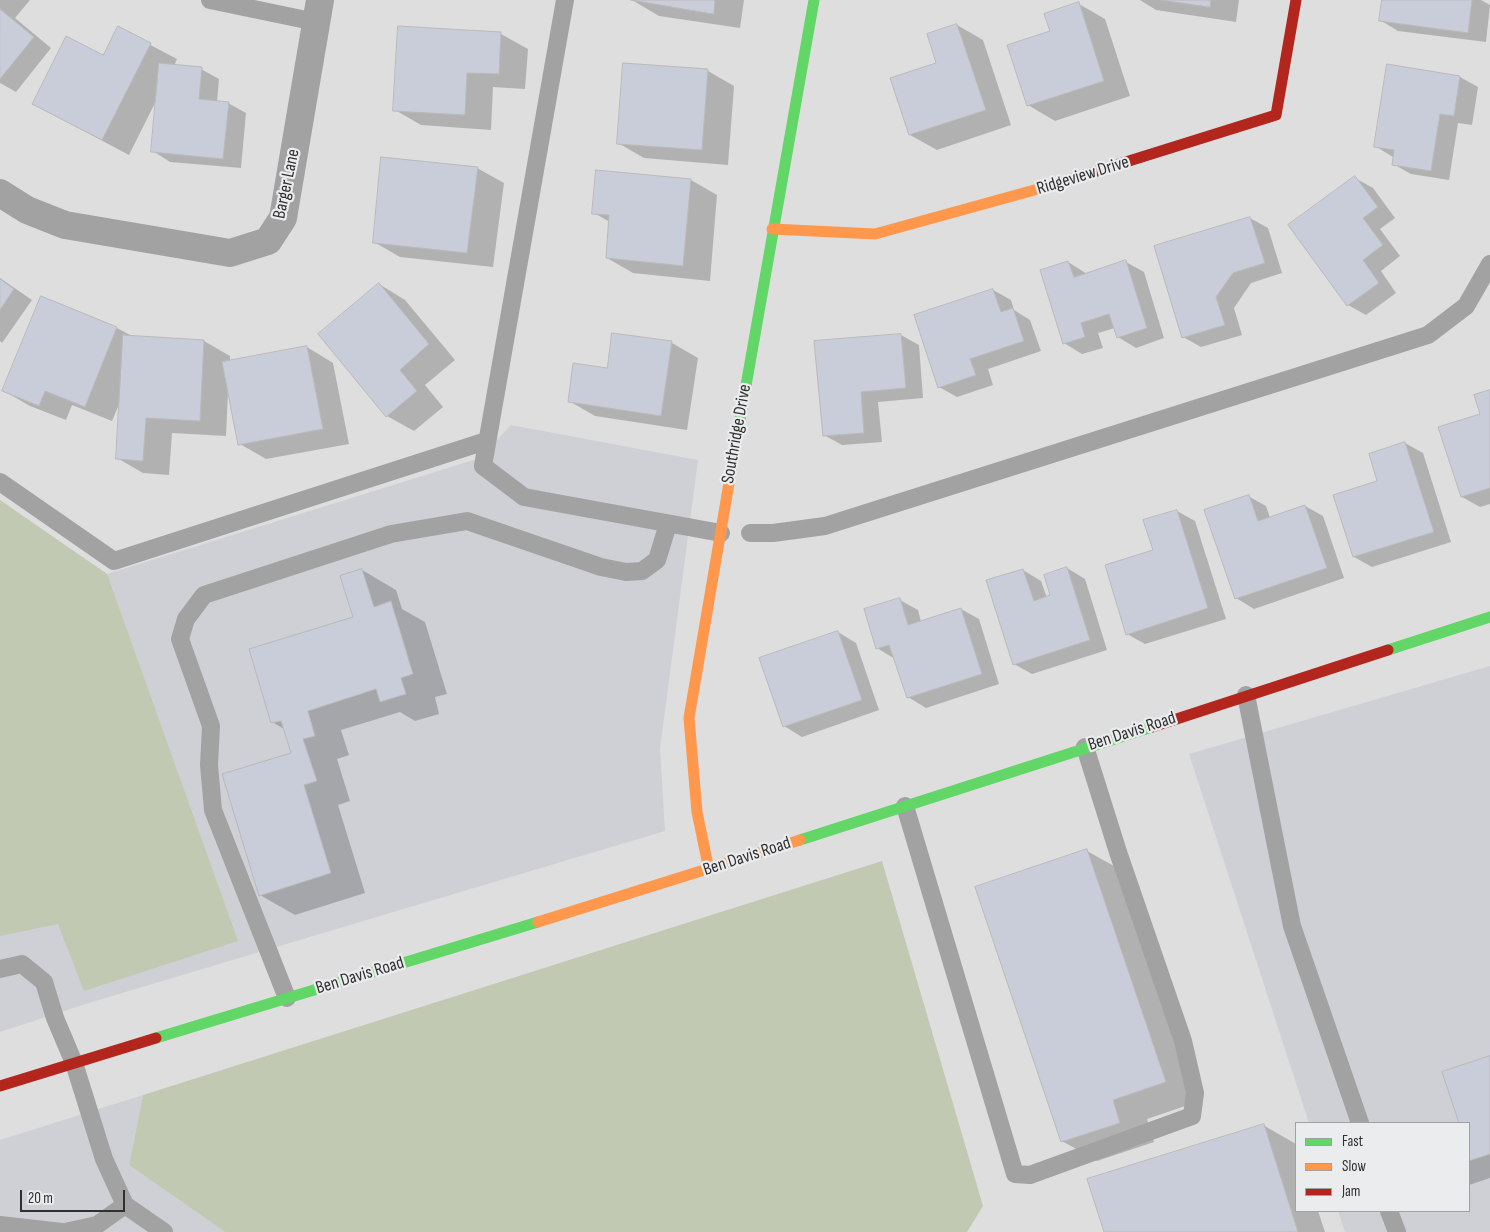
<!DOCTYPE html>
<style>
body{margin:0}
#map{position:relative;width:1490px;height:1232px;overflow:hidden;background:#dededf;font-family:"Sofia Sans Condensed",sans-serif}
canvas{display:block}
.legend{position:absolute;left:1295px;top:1122px;width:175px;height:90px;box-sizing:border-box;background:#ebeced;border:1px solid #a0a1a1;margin:0;padding:6px 9px;list-style:none;font-size:15px;color:#303030}
.legend li{display:flex;align-items:center;gap:10px;height:25px}
.legend b{width:25px;border:1px solid #a0a1a1}
.scale{position:absolute;left:20px;top:1190px;width:105px;height:22px;box-sizing:border-box;border:2px solid #303030;border-top:0;padding-left:6px;font-size:15px;line-height:18px;white-space:nowrap;color:#303030;-webkit-text-stroke:4px #ebeced;paint-order:stroke}
</style>
<div id="map">
<canvas width="1490" height="1232"></canvas>
<ul class="legend">
<li><b style="height:6px;background:#63d668"></b>Fast</li>
<li><b style="height:6px;background:#ff974d"></b>Slow</li>
<li><b style="height:6px;background:#b3261e"></b>Jam</li>
</ul>
<div class="scale">20 m</div>
</div>
<script>
const context = document.querySelector('canvas').getContext('2d');
context.lineJoin = 'round';
function paint(path, color) { context.fillStyle = color; context.fill(path, 'evenodd'); }
function strokePath(path, color, width, dash) { context.strokeStyle = color; context.lineWidth = width; context.lineCap = dash ? 'butt' : 'round'; context.setLineDash(dash || []); context.stroke(path); }
function drawText(font, color, halo, rows, align = 'center') {
  context.font = font + ' "Sofia Sans Condensed",sans-serif'; context.lineWidth = 4.5; context.setLineDash([]); context.textBaseline = 'middle'; context.strokeStyle = halo; context.fillStyle = color; for (const [text, x, y, turn = 0] of rows) {
    context.save(); context.translate(x, y); context.rotate((+turn || 0) * Math.PI / 180); context.textAlign = isNaN(turn) ? turn : align; if (halo) context.strokeText(text, 0, 0); context.fillText(text, 0, 0); context.restore();
  }
}
const built = new Path2D(`
 M511 425 698 460 660 749 665 831 92 1002 0 1032V501L107 574 480 458Z
 M1490 666V1232H1345L1338 1211H1469V1123H1309L1189 754Z
 M143 1095 129 1165 225 1232H0V1140Z`);
const green = new Path2D(`
 M0 500 107 574 238 941 84 991 58 924 0 936Z
 M882 861 983 1206 967 1232H225L129 1165 143 1095Z`);
const shadow = new Path2D(`
 M0 0H30L15 18 51 48 16 92 0 83Z
 M632 0H744L740 28 659 16Z
 M1140 0H1239L1236 22 1156 10Z
 M1383 0H1481L1490 5 1486 42 1398 31 1380 20Z
 M1079 4 1105 19 1130 96 1055 121 1028 105 1051 32Z
 M957 25 983 40 1011 125 937 150 910 135 938 63Z
 M118 28 177 59 174 66 201 69 219 79 217 102 228 103 246 113 241 168 170 162 153 151 157 99 129 155 33 104 104 57Z
 M399 28 501 34 528 49 525 89 493 87 491 130 421 125 395 110Z
 M624 64 708 71 734 86 728 165 644 158 618 143Z
 M1388 65 1460 77 1478 87 1472 125 1458 123 1449 180 1411 174 1393 164V157L1375 146Z
 M477 168 504 183 493 267 400 257 374 242Z
 M1355 178 1373 188 1395 218 1380 229 1400 256 1381 271 1396 293 1366 315 1348 305Z
 M691 180 717 195 710 281 633 273 607 258 610 222 594 213Z
 M1250 218 1268 228 1282 273 1251 283 1234 308 1242 335 1201 347 1183 337Z
 M1068 262 1087 274 1126 262 1144 272 1164 338 1136 348 1118 337 1115 328 1098 333 1103 348 1082 354 1064 343Z
 M0 278 32 300 2 343 0 341Z
 M379 284 405 300 455 360 425 385 443 407 414 431 387 416Z
 M993 290 1011 300 1014 310 1030 320 1041 351 988 369 993 385 957 397 939 387Z
 M42 297 117 328 132 336 204 341 230 356V362L307 347 333 363 349 444 266 459 240 444 228 391 226 436 172 433 169 475 143 473 117 458 120 402 112 421 72 405 66 420 30 406 4 391Z
 M614 334 672 343 698 358 687 430 595 416 569 401 608 370Z
 M901 335 919 345 923 398 878 402 882 442 842 445 824 435Z
 M1490 391V504L1480 507 1462 497 1481 415Z
 M1405 443 1423 453 1451 542 1372 567 1354 557Z
 M1248 496 1266 506 1270 518 1305 506 1323 516 1344 578 1254 609 1236 598Z
 M1177 511 1195 521 1226 619 1145 644 1127 634 1154 551Z
 M1067 568 1085 579 1107 650 1032 674 1014 664 1023 570 1041 581 1047 598 1052 596Z
 M362 570 396 590 402 609 425 622 447 694 435 697 439 714 415 721 400 712 341 730 349 755 337 759 350 801 338 805 365 893 295 915 260 895 293 754 286 730 272 722 355 618Z
 M900 600 918 610 921 622 961 609 979 619 999 684 926 708 908 697 895 659 877 648Z
 M838 632 856 643 879 710 802 737 784 726Z
 M1087 851 1121 870 1200 1101 1147 1119 1154 1142 1097 1161 1062 1141Z
 M1490 1057V1178L1469 1185V1123H1460L1443 1073Z
 M1263 1125 1296 1144V1211H1318L1325 1232H1105Z`);
const building = new Path2D(`
 M631 0H715L714 14Z
 M1161 0H1211L1210 7Z
 M1382 0H1472L1468 33 1379 21Z
 M1079 2 1104 81 1027 106 1007 45 1050 31 1044 14Z
 M0 9 34 37 0 79Z
 M957 24 986 110 909 135 890 78 936 63 927 34Z
 M118 26 151 43 102 140 32 104 66 36 103 55Z
 M398 26 501 32 499 74 467 73 465 115 393 111Z
 M159 63 202 67 199 99 229 102 223 159 151 152Z
 M623 63 708 69 702 150 617 144Z
 M1387 64 1460 76 1454 116 1440 114 1431 171 1392 165 1394 150 1374 147Z
 M381 157 478 167 467 253 373 243Z
 M596 170 691 179 683 266 606 258 609 215 592 214Z
 M1355 176 1378 207 1363 218 1383 245 1363 260 1379 283 1347 306 1288 225Z
 M1250 217 1265 263 1233 273 1216 297 1225 325 1182 338 1154 246Z
 M1126 260 1147 328 1117 338 1109 314 1081 323 1085 337 1063 344 1040 270 1068 261 1074 277Z
 M0 279 14 289 0 310Z
 M379 283 429 344 400 370 417 391 386 417 318 334Z
 M993 289 1001 312 1013 308 1024 341 970 359 976 375 938 388 914 315Z
 M41 296 117 327 85 407 45 391 39 406 2 391Z
 M612 333 672 341 661 416 568 402 573 363 607 368Z
 M901 334 906 388 861 392 864 433 823 436 814 341Z
 M123 335 204 340 200 421 146 418 143 461 116 459Z
 M307 346 323 429 238 445 222 362Z
 M1490 390V488L1461 497 1438 427 1480 414 1474 395Z
 M1405 442 1434 532 1353 557 1333 495 1377 481 1369 454Z
 M1249 495 1258 521 1305 505 1327 568 1235 599 1204 510Z
 M1177 510 1208 608 1126 635 1105 565 1153 550 1143 520Z
 M1067 567 1090 640 1013 665 986 580 1023 569 1034 601 1050 595 1044 575Z
 M362 569 374 607 391 601 413 674 401 678 406 694 380 702 376 689 308 711 315 736 303 739 317 781 304 785 331 873 259 896 222 774 291 753 281 721 271 723 249 649 353 617 340 576Z
 M900 598 908 625 961 608 982 674 907 698 889 645 876 649 864 609Z
 M838 631 862 700 783 727 759 658Z
 M1087 849 1166 1082 1113 1100 1120 1123 1061 1142 975 887Z
 M1490 1056V1154L1469 1161V1123H1459L1442 1072Z
 M1264 1124 1298 1232H1104L1087 1179Z`);
const lane = new Path2D(`
 M210 0 316 22
 M565 0 483 466 524 497 721 533
 M0 482 114 561 486 441
 M750 533H773L825 526 1428 335 1466 306 1490 264
 M1246 695 1292 926 1360 1123
 M905 806 1015 1174 1030 1175 1192 1116 1195 1093 1183 1041 1118 852 1085 747
 M0 969 22 964 44 982 55 1018 74 1063 104 1159 125 1205 164 1232
 M287 998 213 810 209 765 211 726 180 639 186 619 204 595 391 534 467 521 601 567 626 572 642 571 657 560 668 524
 M1389 1211 1397 1232
 M0 1225 62 1232
 M65 1232 97 1225 125 1205`);
const street = new Path2D(`
 M0 193 27 210 65 225 230 253 268 241 283 218 320 0`);
const fast = new Path2D(`
 M735 448 814 0
 M1388 650 1490 617
 M800 840 1152 727
 M156 1038 538 922`);
const slow = new Path2D(`
 M772 229 875 234 1049 186
 M709 870 697 812 689 718 735 448
 M538 922 800 840`);
const jam = new Path2D(`
 M1049 186 1276 115 1296 0
 M1152 727 1388 650
 M0 1086 156 1038`);
const streetNames = [
 ["Ridgeview Drive",1083,176,-17],
 ["Barger Lane",287,184,-78],
 ["Southridge Drive",737,434,-80],
 ["Ben Davis Road",1132,732,-18],
 ["Ben Davis Road",747,857,-18],
 ["Ben Davis Road",360,976,-17]
];
paint(built, '#cfd0d5');
paint(green, '#c1c9b2');
paint(shadow, '#0003');
paint(building, '#c8cdd9');
strokePath(building, '#b9b9ba', 1);
strokePath(lane, '#a2a2a3', 18);
strokePath(street, '#a2a2a3', 28);
strokePath(fast, '#63d668', 11);
strokePath(slow, '#ff974d', 11);
strokePath(jam, '#b3261e', 11);
drawText('18px', '#303030', '#ebeced', streetNames);
</script>
